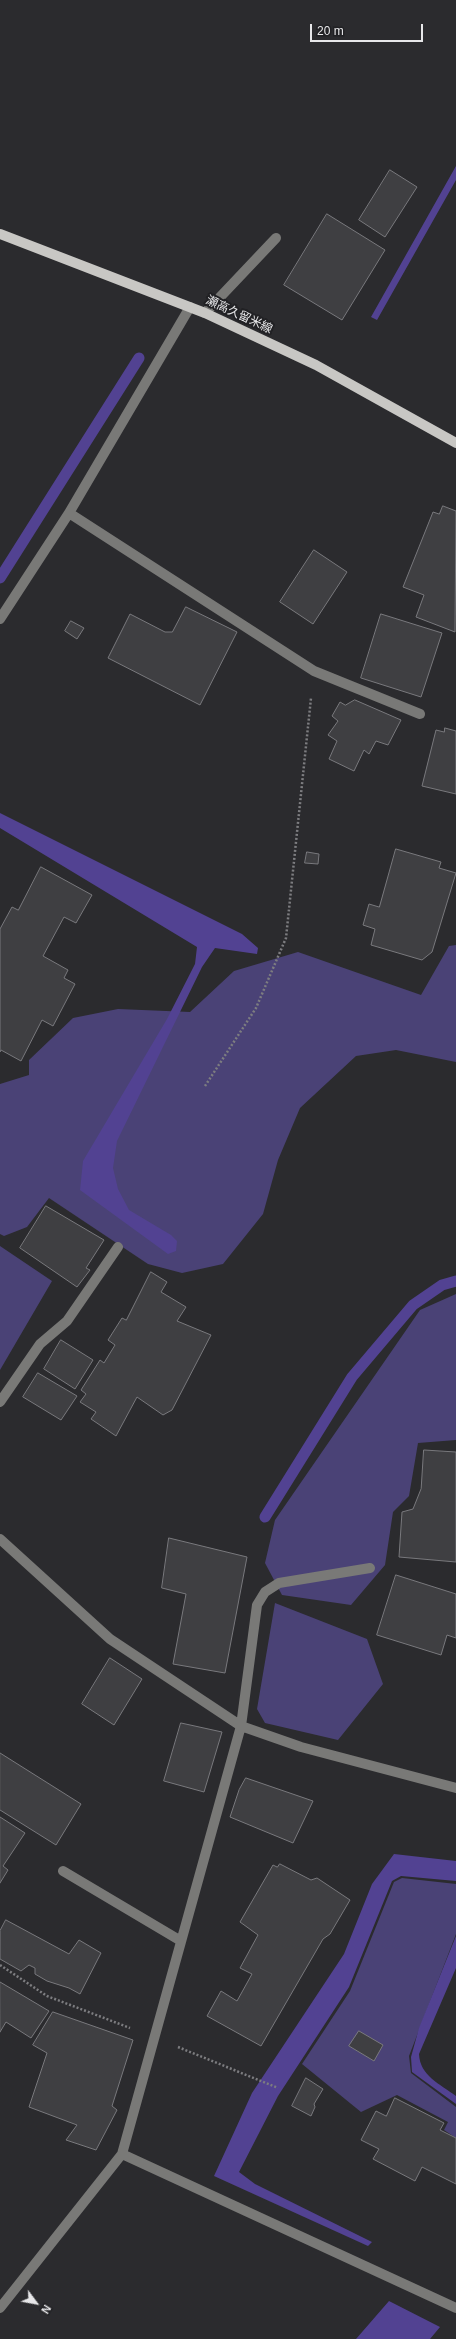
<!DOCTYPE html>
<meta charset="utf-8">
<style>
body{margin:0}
#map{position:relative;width:456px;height:2339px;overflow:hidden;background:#2b2b2e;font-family:Helvetica,sans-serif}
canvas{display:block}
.north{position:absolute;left:16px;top:2283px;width:40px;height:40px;-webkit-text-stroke:3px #212124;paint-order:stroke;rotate:122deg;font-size:11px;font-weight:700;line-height:16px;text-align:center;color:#e7e7e9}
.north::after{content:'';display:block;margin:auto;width:14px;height:18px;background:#e7e7e9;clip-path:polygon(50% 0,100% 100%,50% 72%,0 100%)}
.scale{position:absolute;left:310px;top:24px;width:113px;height:18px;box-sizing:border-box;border:2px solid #e7e7e9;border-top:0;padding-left:5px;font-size:12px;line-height:14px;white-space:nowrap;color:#e7e7e9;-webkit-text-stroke:3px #212124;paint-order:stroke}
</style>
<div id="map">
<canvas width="456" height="2339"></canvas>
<div class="north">N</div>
<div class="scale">20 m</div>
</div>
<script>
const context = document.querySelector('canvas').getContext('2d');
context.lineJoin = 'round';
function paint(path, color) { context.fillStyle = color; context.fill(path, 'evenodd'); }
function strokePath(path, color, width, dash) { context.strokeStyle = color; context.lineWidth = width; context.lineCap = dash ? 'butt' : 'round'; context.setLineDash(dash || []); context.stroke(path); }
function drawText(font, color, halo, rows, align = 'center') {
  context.font = font + ' Helvetica,"Noto Sans JP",sans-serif'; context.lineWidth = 4; context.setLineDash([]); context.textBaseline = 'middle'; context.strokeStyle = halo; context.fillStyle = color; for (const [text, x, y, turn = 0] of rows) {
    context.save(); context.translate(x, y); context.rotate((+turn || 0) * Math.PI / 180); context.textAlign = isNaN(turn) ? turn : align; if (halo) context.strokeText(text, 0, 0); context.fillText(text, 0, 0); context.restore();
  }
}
const green = new Path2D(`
 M456 945V1062L396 1050 356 1056 300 1108 278 1160 263 1214 223 1264 182 1273 148 1264 49 1198 27 1227 4 1236 0 1234V1084L29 1075V1060L73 1018 118 1009 190 1012 234 971 298 952 421 995 449 946Z
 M0 1246 52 1281 0 1370Z
 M456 1294V1440L418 1443 409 1496 393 1512 385 1565 351 1605 282 1595 265 1563 275 1520 420 1310Z
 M275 1603 367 1639 383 1684 338 1740 265 1723 257 1709Z
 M402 1878 456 1884V1934L409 2056 411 2073 456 2107V2138L444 2130 448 2122 397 2095 361 2112 302 2064 350 1991 394 1882Z`);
const water = new Path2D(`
 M456 166V180L377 320 371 317Z
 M0 813 242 934 258 948 257 954 215 948 202 967 117 1141 113 1168 118 1189 129 1210 171 1235 177 1241 176 1251 168 1254 80 1190 83 1161 167 1019 195 964 197 947 0 828Z
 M394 1854 456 1861V1881L401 1876 392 1881 349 1987 278 2096 239 2172 255 2184 372 2242 368 2246 214 2176 252 2093 344 1954 372 1884Z
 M456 1936V1968L419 2054C420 2076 440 2084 456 2096V2104L412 2072 411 2057 419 2028Z
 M389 2301 440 2327 430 2339H356Z`);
const stream = new Path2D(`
 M0 578 139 358
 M265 1517 352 1377 413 1305 442 1285 456 1281`);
const building = new Path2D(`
 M390 170 417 187 385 237 359 220Z
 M327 214 385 250 342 320 284 285Z
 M443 506 456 511 455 632 416 617 424 595 403 587 433 512 439 514Z
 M314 550 347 572 313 624 280 602Z
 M186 607 237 632 200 705 108 658 130 614 165 632H172Z
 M381 614 442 633 421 697 361 678Z
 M71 621 84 628 77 639 65 631Z
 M355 700 401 720 388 745 376 741 369 754 364 750 354 771 329 759 337 741 328 735 338 721 332 716 340 702 345 705Z
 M445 728 456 731V794L422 786 436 730 444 732Z
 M396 849 441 862 439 868 456 873 432 952 422 960 371 945 375 929 363 925 369 904 379 907Z
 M307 852 319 854 318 864 305 863Z
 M41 867 92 895 76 923 64 917 43 956 68 970 64 978 75 984 53 1026 42 1020 21 1061 1 1050 0 1052V929L12 907 18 910Z
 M46 1206 104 1240 86 1268 90 1270 77 1287 20 1248Z
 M151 1272 167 1282 161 1292 186 1307 177 1321 211 1335 172 1410 163 1415 137 1397 116 1436 91 1419 96 1412 80 1402 86 1394 81 1390 100 1360 104 1363 115 1345 108 1340 122 1318 126 1320Z
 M61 1340 93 1360 75 1389 44 1369Z
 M38 1373 77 1396 61 1420 23 1397Z
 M424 1450 456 1452V1562L399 1557 402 1512 413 1509 421 1489Z
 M169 1538 247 1557 225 1673 173 1664 186 1594 162 1588Z
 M396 1575 456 1594V1638L447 1635 441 1655 377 1635Z
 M110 1658 142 1679 114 1725 82 1704Z
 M181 1723 222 1732 204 1792 164 1781Z
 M0 1753 81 1804 56 1845 0 1810Z
 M246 1778 313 1801 293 1843 230 1817 239 1790Z
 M0 1817 25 1833 3 1866 8 1870 0 1883Z
 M280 1864 311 1880 317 1878 350 1900 330 1934 323 1939 261 2046 207 2016 221 1991 237 2001 252 1974 240 1968 258 1935 240 1922 273 1865 277 1867Z
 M6 1920 69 1954 79 1940 101 1953 80 1994 69 1988 47 1981 35 1974V1968L29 1965 21 1971 0 1959V1931Z
 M0 1982 49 2011 31 2038 6 2022 0 2032Z
 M53 2012 133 2040 112 2106 117 2110 96 2150 66 2140 77 2125 29 2107 47 2053 33 2045Z
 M359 2031 383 2045 374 2061 349 2046Z
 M306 2078 323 2089 314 2104 315 2107 311 2116 292 2106Z
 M395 2098 444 2123 440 2130 456 2138V2184L422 2167 415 2181 373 2159 379 2149 361 2140 376 2111 386 2116Z`);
const path = new Path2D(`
 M205 1086 256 1008 286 938 311 698
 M0 1965 47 1996 130 2028
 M178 2047 278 2088`);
const minor = new Path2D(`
 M205 313 276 238
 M69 513 314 671 420 714
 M0 619 69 513 190 307
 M0 1402 40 1344 67 1321 118 1247
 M0 1539 110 1639 241 1726 301 1747 456 1788
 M63 1871 181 1941
 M122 2154 456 2308
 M0 2308 122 2154 241 1726 257 1605 265 1592 279 1583 370 1568`);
const major = new Path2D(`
 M0 234 205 313 316 365 456 443`);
const streetNames = [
 ["瀬高久留米線",239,315,25]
];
paint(green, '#4a4276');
paint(water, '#524292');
strokePath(stream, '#524292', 11);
paint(building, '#3f3f42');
strokePath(building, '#79797d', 1);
strokePath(path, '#7d7d80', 2.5, [2, 2]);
strokePath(minor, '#797977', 10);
strokePath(major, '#c8c7c4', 10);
drawText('12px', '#e7e7e9', '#212124', streetNames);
</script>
